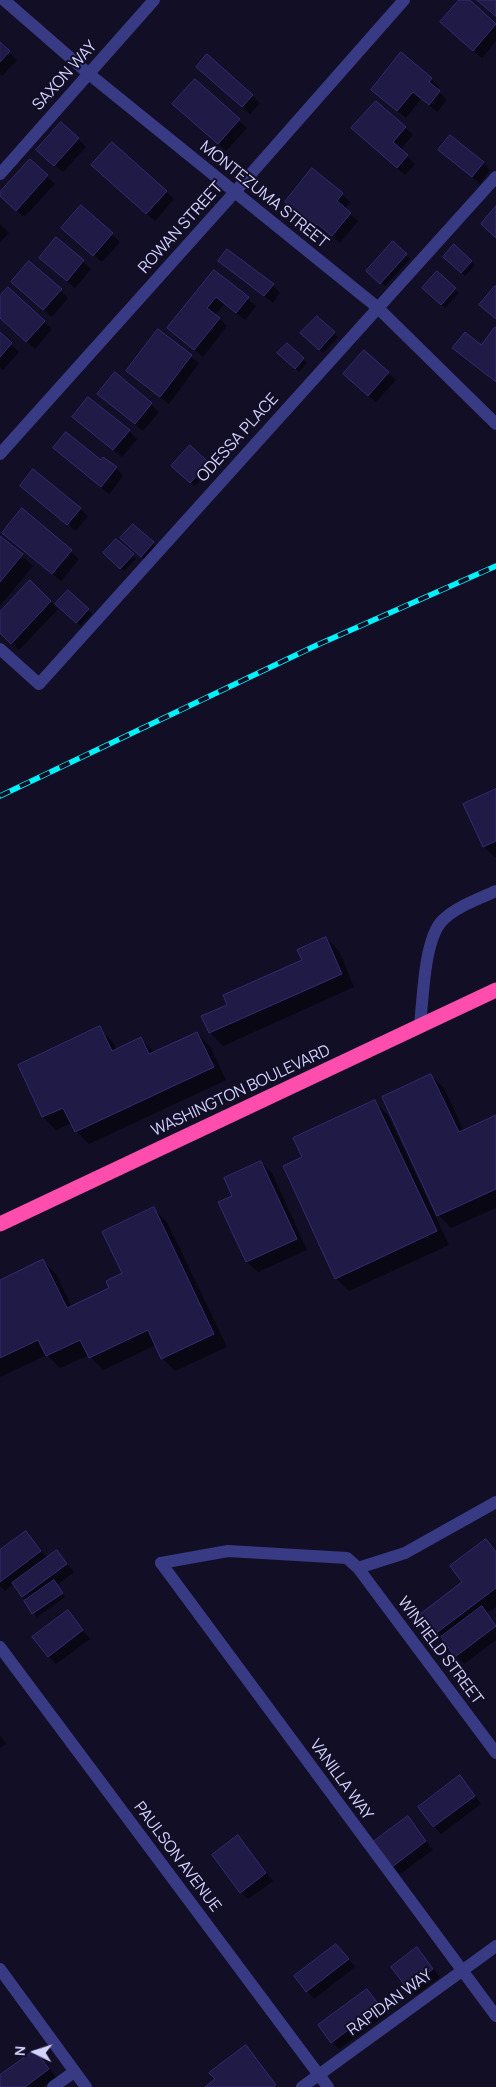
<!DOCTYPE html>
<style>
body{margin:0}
#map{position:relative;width:496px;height:2087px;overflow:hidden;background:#110e25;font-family:Manrope,sans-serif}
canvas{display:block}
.north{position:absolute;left:10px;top:2027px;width:50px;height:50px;-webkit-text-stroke:4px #110e25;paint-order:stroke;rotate:274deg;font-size:14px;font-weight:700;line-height:20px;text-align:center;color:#d4d2ff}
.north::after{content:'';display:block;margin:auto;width:18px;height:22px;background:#d4d2ff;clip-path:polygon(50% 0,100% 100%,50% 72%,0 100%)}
</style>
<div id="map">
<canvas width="496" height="2087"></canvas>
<div class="north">N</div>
</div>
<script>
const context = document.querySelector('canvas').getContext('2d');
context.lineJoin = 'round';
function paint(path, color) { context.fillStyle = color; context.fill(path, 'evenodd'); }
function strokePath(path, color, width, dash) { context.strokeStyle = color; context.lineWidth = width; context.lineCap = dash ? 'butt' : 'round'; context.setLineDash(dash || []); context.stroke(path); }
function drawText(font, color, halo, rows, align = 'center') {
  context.font = font + ' Manrope,sans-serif'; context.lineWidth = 4; context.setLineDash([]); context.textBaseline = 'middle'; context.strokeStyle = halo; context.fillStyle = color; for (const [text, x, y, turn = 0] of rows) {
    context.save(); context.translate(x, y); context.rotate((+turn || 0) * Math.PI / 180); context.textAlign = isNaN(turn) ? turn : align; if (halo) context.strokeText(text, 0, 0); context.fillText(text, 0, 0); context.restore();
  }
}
const shadow = new Path2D(`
 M461 0H468L496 25V41L482 58 450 29Z
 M0 44 17 60 2 76 0 74Z
 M402 54 439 86 437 90 447 100 437 112 421 99 406 118 380 97Z
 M205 75 252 96 260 103 250 114Z
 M195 81 247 128 226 151 182 112Z
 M405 128 413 135 400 150 415 164 405 175 361 136Z
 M78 139 86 147 63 172 45 157Z
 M440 150 483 163 490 170 480 184Z
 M30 161 55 184 24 217 0 194Z
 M100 173 166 192 174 199 155 221Z
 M342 194 350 202 344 209 358 221 340 243 326 231 324 233 294 209Z
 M81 207 120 242 102 262 70 235Z
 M0 224 9 233 0 242Z
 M56 239 91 269 75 288 48 265Z
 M454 246 475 265 465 276 445 257Z
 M406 255 410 259 385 286 368 271Z
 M219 261 273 285 280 293 273 303Z
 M29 263 68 298 52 317 21 290Z
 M214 271 256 306 245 320 224 304 215 315 227 326 203 357 169 328Z
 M437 273 459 293 445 308 424 288Z
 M8 288 52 329 35 349 0 317V297Z
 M317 317 338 337 323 353 302 333Z
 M496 329V383L454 348 481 346Z
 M158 331 199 363 169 404 128 371Z
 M0 334 19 352 3 370 0 367Z
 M287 345 307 363 299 372 279 353Z
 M388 373 396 380 376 402 352 381Z
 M115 374 159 412 143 431 107 401Z
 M81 424 129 431 137 439 122 457Z
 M190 447 212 467 195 486 173 466Z
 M62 455 101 462 116 468 123 476 109 494Z
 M33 471 88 516 76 531 29 493Z
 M22 510 79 559 61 581 11 540Z
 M0 537 33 566 0 606Z
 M121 538 153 543 157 547 145 560Z
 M117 540 136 559 124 571 105 553Z
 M30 582 58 609 19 650 0 632V614Z
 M68 592 92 614 80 626 57 604Z
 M496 790V857H495L484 847 465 805Z
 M326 938 339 951 354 987 223 1046 210 1033 203 1017 229 1006 303 960Z
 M99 1028 112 1041 117 1050 141 1039 155 1053 197 1033 210 1046 226 1080 89 1144 76 1131 72 1123 56 1130 43 1117 19 1065Z
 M431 1075 444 1088 464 1131 496 1116V1208L451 1228 438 1215Z
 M375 1102 388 1115 449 1245 349 1291 336 1278Z
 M261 1163 272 1173 307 1250 258 1272 247 1262 220 1203 233 1196Z
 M154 1209 167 1222 227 1347 175 1371 162 1358 156 1345 103 1370 89 1355 60 1368 47 1355 0 1377V1281L43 1261 56 1274 72 1307 110 1288 124 1274Z
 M26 1532 48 1559 57 1552 74 1572 57 1585 65 1597 37 1617 14 1584 5 1591 0 1586V1552Z
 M486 1541 496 1551V1607L487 1613 496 1624V1640L464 1664 436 1633Z
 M68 1612 90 1639 56 1664 48 1656Z
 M0 1735 6 1744 0 1748Z
 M460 1777 481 1804 441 1834 434 1826Z
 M408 1818 433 1850 400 1874 393 1866Z
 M238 1837 273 1881 248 1899 241 1892Z
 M336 1945 355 1967 314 1999 307 1991Z
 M417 1949 440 1977 415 1995 408 1987Z
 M367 1990 387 2014 339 2049 332 2042Z
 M35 2051 56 2077 43 2087H0V2077Z`);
const building = new Path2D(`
 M459 0H470L496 24 473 51 440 22Z
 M477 0H496V16Z
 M0 42 10 51 0 62Z
 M401 52 432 78 429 82 440 91 429 105 413 92 397 111 371 90Z
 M207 54 253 95 242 107 196 67Z
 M195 79 240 119 218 144 172 104Z
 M376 101 406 127 393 142 408 155 397 168 351 128Z
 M61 122 79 138 54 166 36 150Z
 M450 135 484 162 472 177 438 150Z
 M112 142 167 191 146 214 91 165Z
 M30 159 48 175 16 211 0 196V192Z
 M312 168 343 193 337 201 351 213 332 236 317 224 315 227 285 202Z
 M81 205 113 233 93 256 61 228Z
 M496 206V238L481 224Z
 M56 237 84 260 67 281 39 258Z
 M393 241 407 254 380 284 366 271Z
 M454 244 472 261 461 273 443 257Z
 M227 249 274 284 264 296 218 261Z
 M29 261 62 289 43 310 11 282Z
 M214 270 249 297 236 313 216 297 207 308 220 318 194 350 167 328Z
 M437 271 456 288 441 305 422 288Z
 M495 286H496V319L479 305Z
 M8 287 45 321 26 342 0 318V296Z
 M317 316 335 332 319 350 300 333Z
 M495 327 496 328V382L452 348 465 332 481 345Z
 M158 329 192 355 160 397 126 371Z
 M0 332 12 343 0 357Z
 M287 343 304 358 295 369 277 353Z
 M364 350 389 372 368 396 343 374Z
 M115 372 152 403 135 424 97 394Z
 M88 397 130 430 113 450 72 417Z
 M66 432 101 460 103 457 117 467 101 487 53 448Z
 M190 445 209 463 190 483 171 466Z
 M33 469 81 508 67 525 20 486Z
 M22 508 72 550 52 574 2 533Z
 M133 524 154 542 141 557 120 538Z
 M0 536 23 554 0 582Z
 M116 539 134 554 120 569 103 553Z
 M30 580 51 601 11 644 0 633V612Z
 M68 590 89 609 76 623 55 604Z
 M496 789V841L483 847 463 804Z
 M326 937 342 974 209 1033 201 1016 227 1005 223 995 302 960 297 950Z
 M100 1026 112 1051 141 1037 149 1054 197 1032 214 1067 75 1132 63 1108 42 1117 18 1065Z
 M431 1074 459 1132 496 1115V1189L437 1216 382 1097Z
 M375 1100 437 1231 335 1279 283 1166 302 1157 293 1138Z
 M261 1161 297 1239 246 1262 218 1202 232 1196 224 1178Z
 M154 1207 214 1334 161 1359 148 1330 89 1358 80 1340 46 1356 38 1340 0 1358V1280L43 1259 67 1308 109 1288 106 1281 122 1273 102 1232Z
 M26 1531 41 1551 0 1582V1550Z
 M486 1539 496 1552V1588L435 1634 420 1614 462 1582 450 1566Z
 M57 1550 67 1564 22 1597 12 1583Z
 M54 1580 63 1593 32 1614 24 1601Z
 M482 1606 496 1626 455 1657 441 1637Z
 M68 1610 83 1630 48 1657 32 1637Z
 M460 1775 475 1796 433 1827 418 1807Z
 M408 1816 426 1841 392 1867 373 1842Z
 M238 1835 266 1873 240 1893 212 1855Z
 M336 1944 349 1959 306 1992 294 1976Z
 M417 1947 433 1969 407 1988 391 1967Z
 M367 1989 380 2006 331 2043 318 2025Z
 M246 2045 276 2085 274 2087H205L215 2079 209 2073Z
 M35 2050 49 2069 25 2087H0V2075Z`);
const lane = new Path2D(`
 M0 174 154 0
 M0 649 39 684 496 177
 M420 1025C423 999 424 940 442 921 455 907 479 899 496 891
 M161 1563 496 2016
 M0 1969 86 2087
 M53 2087 74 2072
 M302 2087 496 1946`);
const street = new Path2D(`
 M4 0 89 74 377 307 496 424
 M0 454 234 193 404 0
 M161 1563 228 1551 347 1558 358 1568 405 1553 496 1502
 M358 1568 496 1753
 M0 1647 328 2087`);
const highway = new Path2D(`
 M0 1224 496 990`);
const rail = new Path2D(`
 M0 796 317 645 496 566`);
const streetNames = [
 ["SAXON WAY",65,76,-48],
 ["MONTEZUMA STREET",264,195,39],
 ["ROWAN STREET",181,228,-48],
 ["ODESSA PLACE",238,438,-48],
 ["WASHINGTON BOULEVARD",241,1091,-25],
 ["WINFIELD STREET",440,1651,53],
 ["VANILLA WAY",341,1780,54],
 ["PAULSON AVENUE",177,1857,53],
 ["RAPIDAN WAY",390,2003,-36]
];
paint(shadow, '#0007');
paint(building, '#201a46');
strokePath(building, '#352b72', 1);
strokePath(lane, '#383a84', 12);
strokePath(street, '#383a84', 12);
strokePath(highway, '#ff4dad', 15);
strokePath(rail, '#00f3fd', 5.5);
strokePath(rail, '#110e25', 4, [11]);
drawText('16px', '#d4d2ff', '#110e25', streetNames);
</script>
